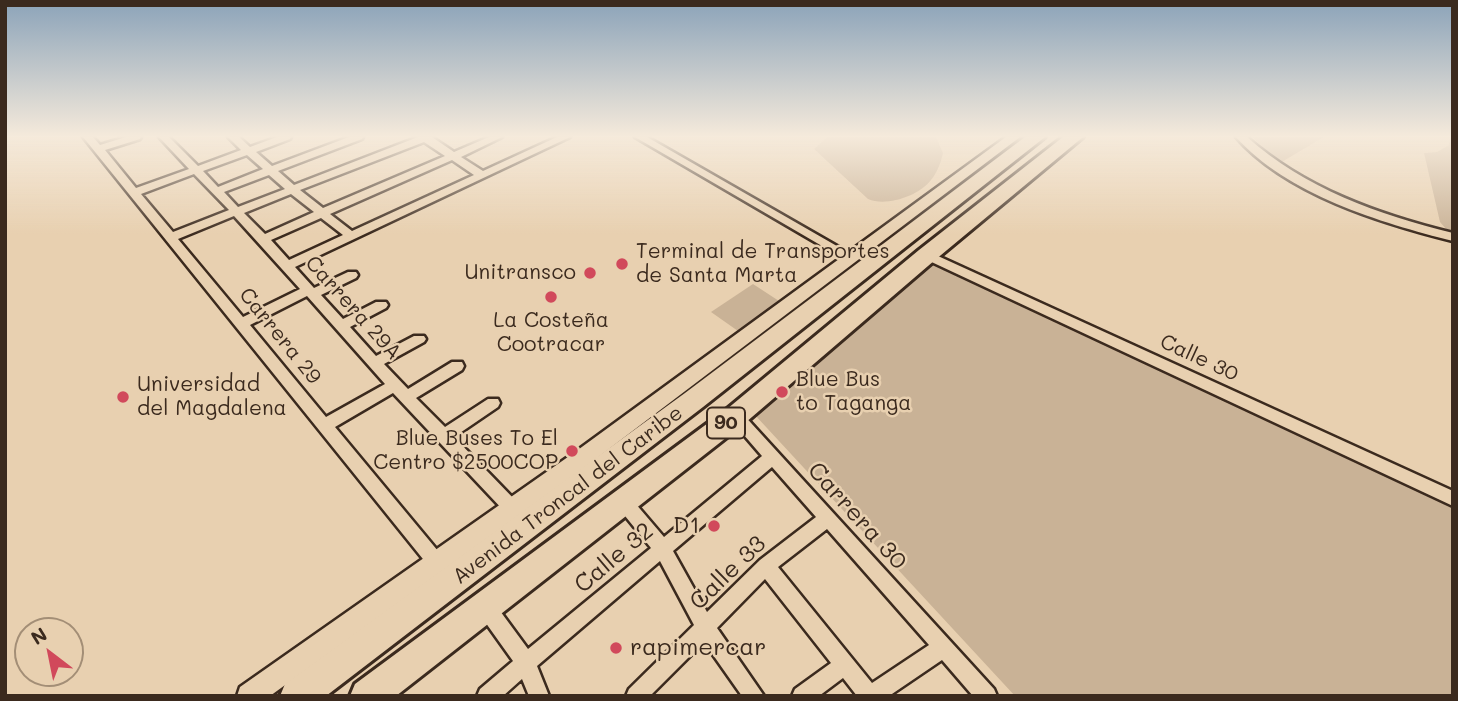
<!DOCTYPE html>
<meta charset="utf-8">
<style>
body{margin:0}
#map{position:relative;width:1458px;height:701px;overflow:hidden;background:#e8d0b0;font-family:Mali,sans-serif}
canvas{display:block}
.frame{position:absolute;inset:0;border:7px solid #3b2a1e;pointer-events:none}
.north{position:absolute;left:14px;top:617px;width:70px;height:70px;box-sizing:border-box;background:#e8d0b0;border:2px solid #a38e76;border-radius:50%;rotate:328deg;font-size:19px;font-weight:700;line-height:28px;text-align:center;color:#3b2a1e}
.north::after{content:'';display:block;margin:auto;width:24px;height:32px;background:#d1495b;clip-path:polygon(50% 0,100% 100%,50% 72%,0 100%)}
</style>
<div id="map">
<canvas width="1458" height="701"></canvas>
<div class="frame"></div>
<div class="north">N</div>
</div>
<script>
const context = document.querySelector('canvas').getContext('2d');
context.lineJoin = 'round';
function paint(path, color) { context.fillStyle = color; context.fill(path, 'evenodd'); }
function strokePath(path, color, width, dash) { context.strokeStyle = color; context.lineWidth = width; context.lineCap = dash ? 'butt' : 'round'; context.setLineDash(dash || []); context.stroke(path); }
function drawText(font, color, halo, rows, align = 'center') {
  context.font = font + ' Mali,sans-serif'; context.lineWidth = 5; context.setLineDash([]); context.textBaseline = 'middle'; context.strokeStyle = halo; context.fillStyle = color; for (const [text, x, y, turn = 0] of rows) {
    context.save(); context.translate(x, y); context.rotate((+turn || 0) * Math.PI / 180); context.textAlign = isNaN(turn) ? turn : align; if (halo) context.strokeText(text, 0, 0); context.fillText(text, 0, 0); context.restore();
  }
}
const green = new Path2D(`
 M827 137H936L943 153C941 162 937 173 931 180 919 196 886 207 868 199L814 149Z
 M1252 137H1324L1280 163Z
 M1450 137H1453V231L1446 229 1440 222 1424 153 1437 152 1449 145Z
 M933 262 1453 506V696H1015L754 414Z
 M753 284 779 301 738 331 711 312Z`);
const minor = new Path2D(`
 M83 137H93L100 145 126 137H141L140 139 105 150 136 188 189 169 159 137H169L198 166 241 150 228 137H239L250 147 277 137H291L290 139 256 152 272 166 349 137H363L362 139 278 171 294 185 418 137H432L454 152 489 137H502L461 157 483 171 557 137H570L295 267 314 288 348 272H356L358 275 356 278 321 295 343 319 376 302H386L388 305 386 308 350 327 376 356 414 336H424L426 339 424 342 384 364 408 389 452 362H462L464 366 462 370 416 398 445 427 488 399H498L500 403 498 407 454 437 517 502 519 507 517 512 511 514 505 512 393 393 335 427 443 557 446 563 443 569 437 571 431 569ZM424 142 445 156 323 208 300 190ZM247 155 263 169 218 187 203 171ZM452 160 474 175 352 231 330 214ZM194 174 229 210 173 232 141 194ZM269 175 285 189 238 207 224 192ZM291 194 314 212 265 234 244 213ZM234 216 300 289 243 317 178 239ZM321 218 343 235 289 260 271 240ZM307 296 385 384 326 417 250 325Z
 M635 137H647L856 257 850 261 846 260Z
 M1236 137H1247C1304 188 1379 215 1453 233V241C1381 223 1286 194 1236 137Z
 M927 251 1453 491V506L923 258 921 255 923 252Z
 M736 410 741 412 994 689 997 696H973L942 660 889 696H857L843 678 819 696H792L795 689 831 663 765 579 717 628 764 696H742L704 642 650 696H626L629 689 694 625 660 561 537 666 549 696H529L522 679 503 696H477L480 689 513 661 478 612 476 606 478 600 485 597 492 600 528 649 651 548 617 506 615 501 617 496 623 494 629 496 664 537 762 456 731 420 728 416 731 412ZM772 467 816 517 760 560 707 612 673 551ZM827 529 929 645 872 683 778 567Z`);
const tertiary = new Path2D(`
 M1006 137H1020L589 464 270 696H237L240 687 575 452Z`);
const trunk = new Path2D(`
 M1025 137H1045L703 407 326 696H280L285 684 685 393Z
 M1063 137H1083L935 260 745 423 396 696H350L355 684 727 409 919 250Z`);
const markers = [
 [622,264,7,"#d1495b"],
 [590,273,7,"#d1495b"],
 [551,297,7,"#d1495b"],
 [782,392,7,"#d1495b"],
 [123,397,7,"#d1495b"],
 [572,451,7,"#d1495b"],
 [714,526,7,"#d1495b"],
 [616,648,7,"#d1495b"]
];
const shields = [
 [726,423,38]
];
const shieldNames = [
 ["90",726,423]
];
const poiNames = [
 ["Terminal de Transportes",636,252],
 ["de Santa Marta",636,276],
 ["Unitransco",576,273,"right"],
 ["La Costeña",551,321,"center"],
 ["Cootracar",551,345,"center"],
 ["Blue Bus",796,380],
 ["to Taganga",796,404],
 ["Universidad",137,385],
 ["del Magdalena",137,409],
 ["Blue Buses To El",558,439,"right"],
 ["Centro $2500COP",558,463,"right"]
];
const streetNames = [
 ["Carrera 29A",353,308,48],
 ["Carrera 29",280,336,51],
 ["Calle 30",1199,358,25],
 ["Avenida Troncal del Caribe",568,495,-37]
];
const nearStreetnames = [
 ["Carrera 30",857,516,48],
 ["Calle 32",614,558,-40],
 ["Calle 33",728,573,-44]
];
const nearPoinames = [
 ["D1",700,526],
 ["rapimercar",630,648,"left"]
];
paint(green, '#c9b296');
strokePath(minor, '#3b2a1e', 5);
strokePath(tertiary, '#3b2a1e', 5);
strokePath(trunk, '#3b2a1e', 6);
paint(minor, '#e8d0b0');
paint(tertiary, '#e8d0b0');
paint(trunk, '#e8d0b0');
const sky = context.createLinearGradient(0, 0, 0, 235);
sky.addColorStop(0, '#8ba3b9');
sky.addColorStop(0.58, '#f5eadb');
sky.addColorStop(1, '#f5eadb00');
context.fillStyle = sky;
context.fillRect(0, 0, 1458, 235);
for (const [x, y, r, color] of markers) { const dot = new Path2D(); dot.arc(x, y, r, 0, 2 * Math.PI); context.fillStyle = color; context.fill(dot); strokePath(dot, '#e8d0b0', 2.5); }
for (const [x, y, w] of shields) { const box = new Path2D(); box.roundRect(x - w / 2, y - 15.5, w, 31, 5); context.fillStyle = '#e8d0b0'; context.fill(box); strokePath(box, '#3b2a1e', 2); }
drawText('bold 19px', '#3b2a1e', null, shieldNames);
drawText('21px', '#3b2a1e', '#e8d0b0', poiNames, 'left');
drawText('21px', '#3b2a1e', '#e8d0b0', streetNames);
drawText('24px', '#3b2a1e', '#e8d0b0', nearStreetnames);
drawText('24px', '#3b2a1e', '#e8d0b0', nearPoinames, 'right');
</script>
